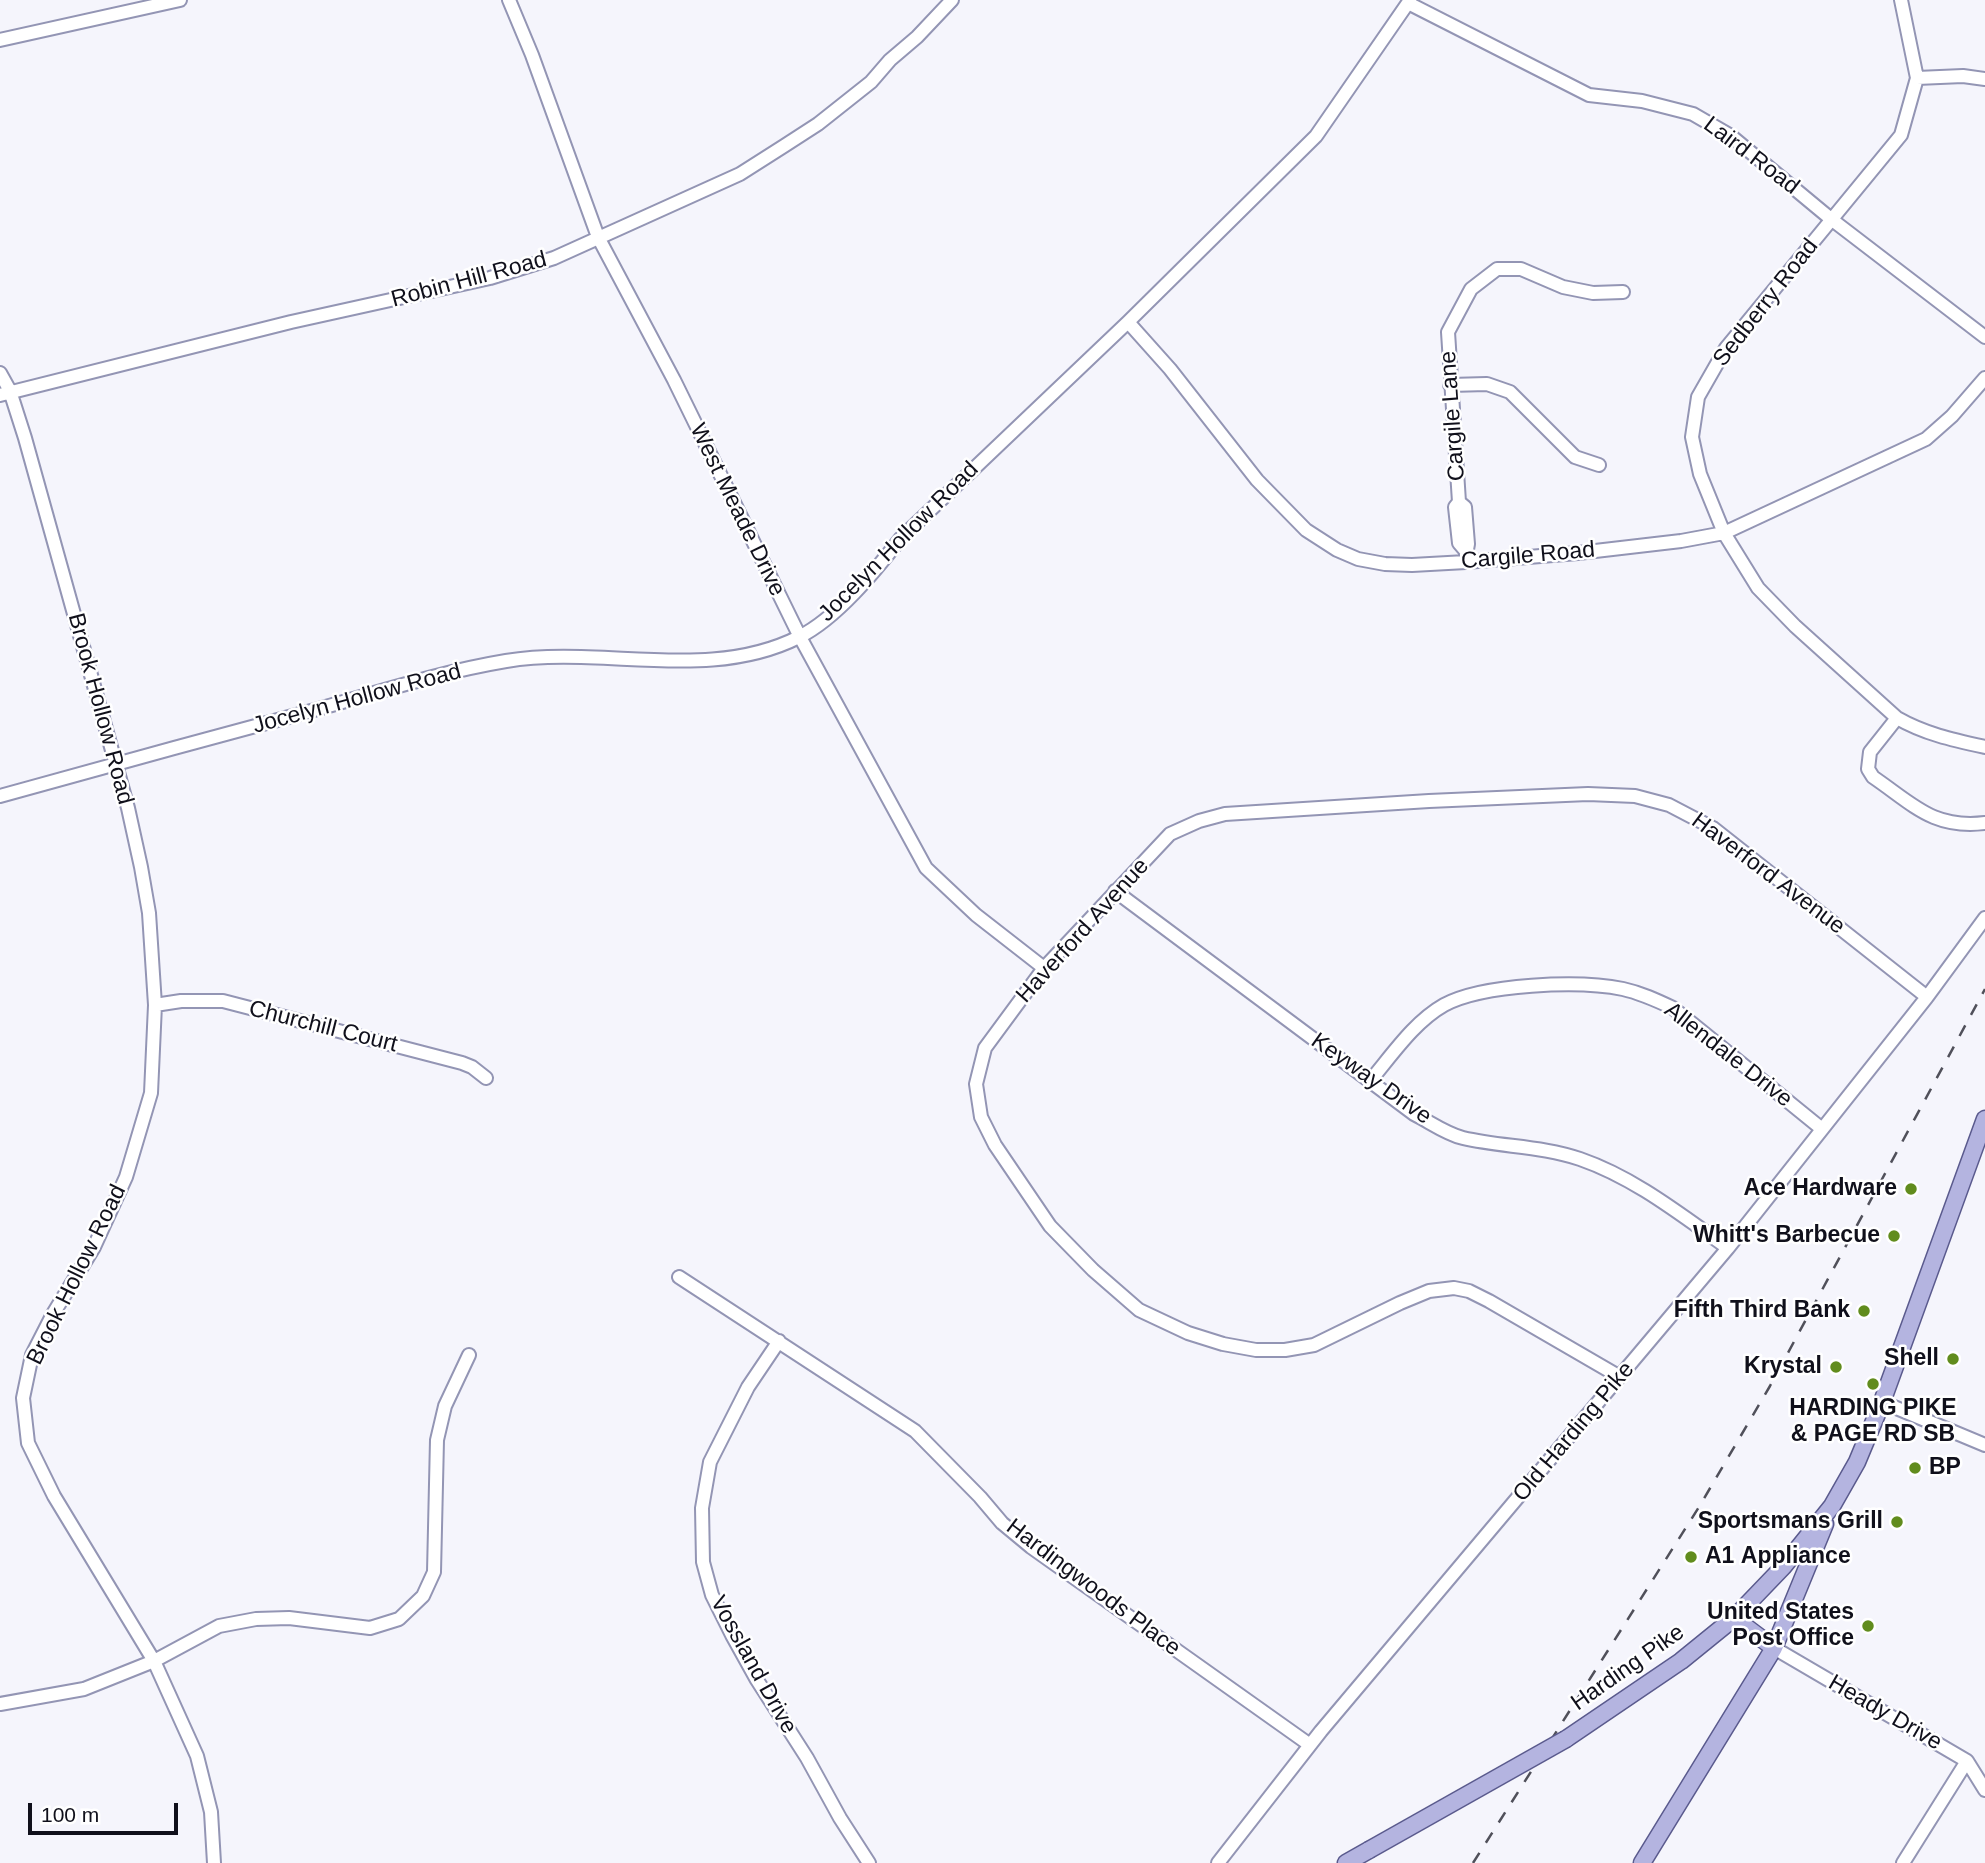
<!DOCTYPE html>
<style>
body{margin:0}
#map{position:relative;width:1985px;height:1863px;overflow:hidden;background:#f5f5fc;font-family:Helvetica,sans-serif}
canvas{display:block}
.scale{position:absolute;left:28px;top:1803px;width:150px;height:32px;box-sizing:border-box;border:4px solid #10101b;border-top:0;padding-left:9px;font-size:21px;line-height:24px;white-space:nowrap;color:#10101b;-webkit-text-stroke:5px #fff;paint-order:stroke}
</style>
<div id="map">
<canvas width="1985" height="1863"></canvas>
<div class="scale">100 m</div>
</div>
<script>
const context = document.querySelector('canvas').getContext('2d');
context.lineJoin = 'round';
function strokePath(path, color, width, dash) { context.strokeStyle = color; context.lineWidth = width; context.lineCap = dash ? 'butt' : 'round'; context.setLineDash(dash || []); context.stroke(path); }
function drawText(font, color, halo, rows, align = 'center') {
  context.font = font + ' Helvetica,sans-serif'; context.lineWidth = 5; context.setLineDash([]); context.textBaseline = 'middle'; context.strokeStyle = halo; context.fillStyle = color; for (const [text, x, y, turn = 0] of rows) {
    context.save(); context.translate(x, y); context.rotate((+turn || 0) * Math.PI / 180); context.textAlign = isNaN(turn) ? turn : align; if (halo) context.strokeText(text, 0, 0); context.fillText(text, 0, 0); context.restore();
  }
}
const minor = new Path2D(`
 M509 0 532 55 598 237 674 380 800 637 926 868 976 915 1044 968
 M1901 0 1917 78 1901 135 1726 348 1698 397 1692 437 1700 474 1724 533 1758 588 1795 626 1897 718C1925 734 1953 740 1985 747
 M1408 3 1589 95 1642 101 1693 114 1731 136 1831 219 1985 337
 M0 40 180 0
 M1917 78 1963 76 1985 79
 M1128 322 1170 369 1257 480 1306 530 1337 550 1358 559 1385 564 1412 565 1466 562 1578 553 1681 541 1724 533 1926 439 1952 416 1985 378
 M0 373 10 391 25 438 128 808 141 867 149 913 155 1005 151 1093 126 1177 94 1247 53 1314 32 1355 23 1398 28 1443 54 1496 154 1661 197 1756 211 1812 214 1863
 M1450 385 1487 384 1510 392 1575 457 1599 465
 M0 395 291 322 490 278 554 258 740 174 784 146 818 124 871 82 890 60 917 37 952 0
 M1459 502 1465 507 1468 544 1466 555
 M1465 550 1459 543 1455 507 1459 502 1448 332 1471 289 1497 269H1521L1563 287 1593 293 1623 292
 M1897 718 1870 752 1868 769 1873 777C1914 805 1933 829 1985 823
 M0 796C104 767 207 739 311 711 376 693 440 672 506 661 602 645 708 683 799 637 837 618 875 571 901 538L1128 322 1316 136 1410 0
 M1115 891 1414 1114C1430 1122 1446 1134 1463 1138 1502 1147 1542 1146 1580 1159 1635 1178 1681 1215 1728 1248
 M155 1005 181 1001H223L462 1063 472 1067 486 1078
 M1370 1081C1392 1055 1414 1022 1444 1005 1483 984 1579 980 1623 989 1641 993 1656 1000 1673 1008L1822 1129
 M679 1277 915 1431 980 1497 1002 1523 1031 1547 1310 1745
 M779 1341 748 1387 710 1462 702 1508 703 1562 712 1595 732 1635 757 1680 807 1758 840 1818 869 1863
 M1620 1377 1489 1301 1469 1291 1454 1288 1429 1291 1400 1303 1314 1345 1285 1350H1256L1223 1344 1188 1333 1139 1310 1093 1270 1050 1226 995 1145 981 1117 976 1084 985 1048 1044 968 1170 834 1199 821 1225 814 1429 801 1588 794 1635 796 1669 805 1713 828 1927 997
 M1882 1402 1985 1445
 M1774 1648 1967 1761 1985 1790
 M0 1704 84 1689 154 1661 219 1626 256 1619 289 1618 370 1628 399 1619 423 1596 434 1572 437 1440 445 1406 469 1355
 M1218 1863 1321 1731 1728 1248 1927 997 1985 918
 M1903 1863 1967 1761`);
const major = new Path2D(`
 M1734 1618 1774 1648
 M1566 1739 1681 1661 1734 1618 1783 1567 1832 1506 1857 1462 1882 1402 1985 1119
 M1346 1863 1369 1850
 M1642 1863 1774 1648 1825 1524`);
const rail = new Path2D(`
 M1473 1863 1699 1507 1770 1386 1985 989`);
const majorBridge = new Path2D(`
 M1369 1850 1566 1739`);
const markers = [
 [1911,1189,7,"#618c1d"],
 [1894,1236,7,"#618c1d"],
 [1864,1311,7,"#618c1d"],
 [1953,1359,7,"#618c1d"],
 [1836,1367,7,"#618c1d"],
 [1873,1384,7,"#618c1d"],
 [1915,1468,7,"#618c1d"],
 [1897,1522,7,"#618c1d"],
 [1691,1557,7,"#618c1d"],
 [1868,1626,7,"#618c1d"]
];
const streetNames = [
 ["Laird Road",1751,156,37],
 ["Robin Hill Road",469,280,-15],
 ["Sedberry Road",1766,303,-52],
 ["Cargile Lane",1453,416,-94],
 ["West Meade Drive",737,510,64],
 ["Jocelyn Hollow Road",899,542,-45],
 ["Cargile Road",1528,556,-5],
 ["Jocelyn Hollow Road",357,699,-15],
 ["Brook Hollow Road",100,709,75],
 ["Haverford Avenue",1768,874,37],
 ["Haverford Avenue",1083,931,-48],
 ["Churchill Court",323,1027,14],
 ["Allendale Drive",1728,1055,38],
 ["Keyway Drive",1371,1079,35],
 ["Brook Hollow Road",77,1275,-64],
 ["Old Harding Pike",1574,1432,-50],
 ["Hardingwoods Place",1093,1588,37],
 ["Vossland Drive",753,1665,61],
 ["Harding Pike",1628,1668,-35],
 ["Heady Drive",1885,1713,30]
];
const poiNames = [
 ["Ace Hardware",1897,1189],
 ["Whitt's Barbecue",1880,1236],
 ["Fifth Third Bank",1850,1311],
 ["Shell",1939,1359],
 ["Krystal",1822,1367],
 ["HARDING PIKE",1873,1409,"center"],
 ["& PAGE RD SB",1873,1435,"center"],
 ["BP",1929,1468,"left"],
 ["Sportsmans Grill",1883,1522],
 ["A1 Appliance",1705,1557,"left"],
 ["United States",1854,1613],
 ["Post Office",1854,1639]
];
strokePath(minor, '#9395b4', 16);
strokePath(major, '#5a5a8d', 19);
strokePath(minor, '#fff', 12);
strokePath(major, '#b4b4e0', 16);
strokePath(rail, '#50505a', 2.5, [12, 12]);
strokePath(majorBridge, '#5a5a8d', 19, []);
strokePath(majorBridge, '#b4b4e0', 16);
for (const [x, y, r, color] of markers) { const dot = new Path2D(); dot.arc(x, y, r, 0, 2 * Math.PI); context.fillStyle = color; context.fill(dot); strokePath(dot, '#fff', 2.5); }
drawText('23px', '#10101b', '#fff', streetNames);
drawText('bold 23px', '#10101b', '#fff', poiNames, 'right');
</script>
